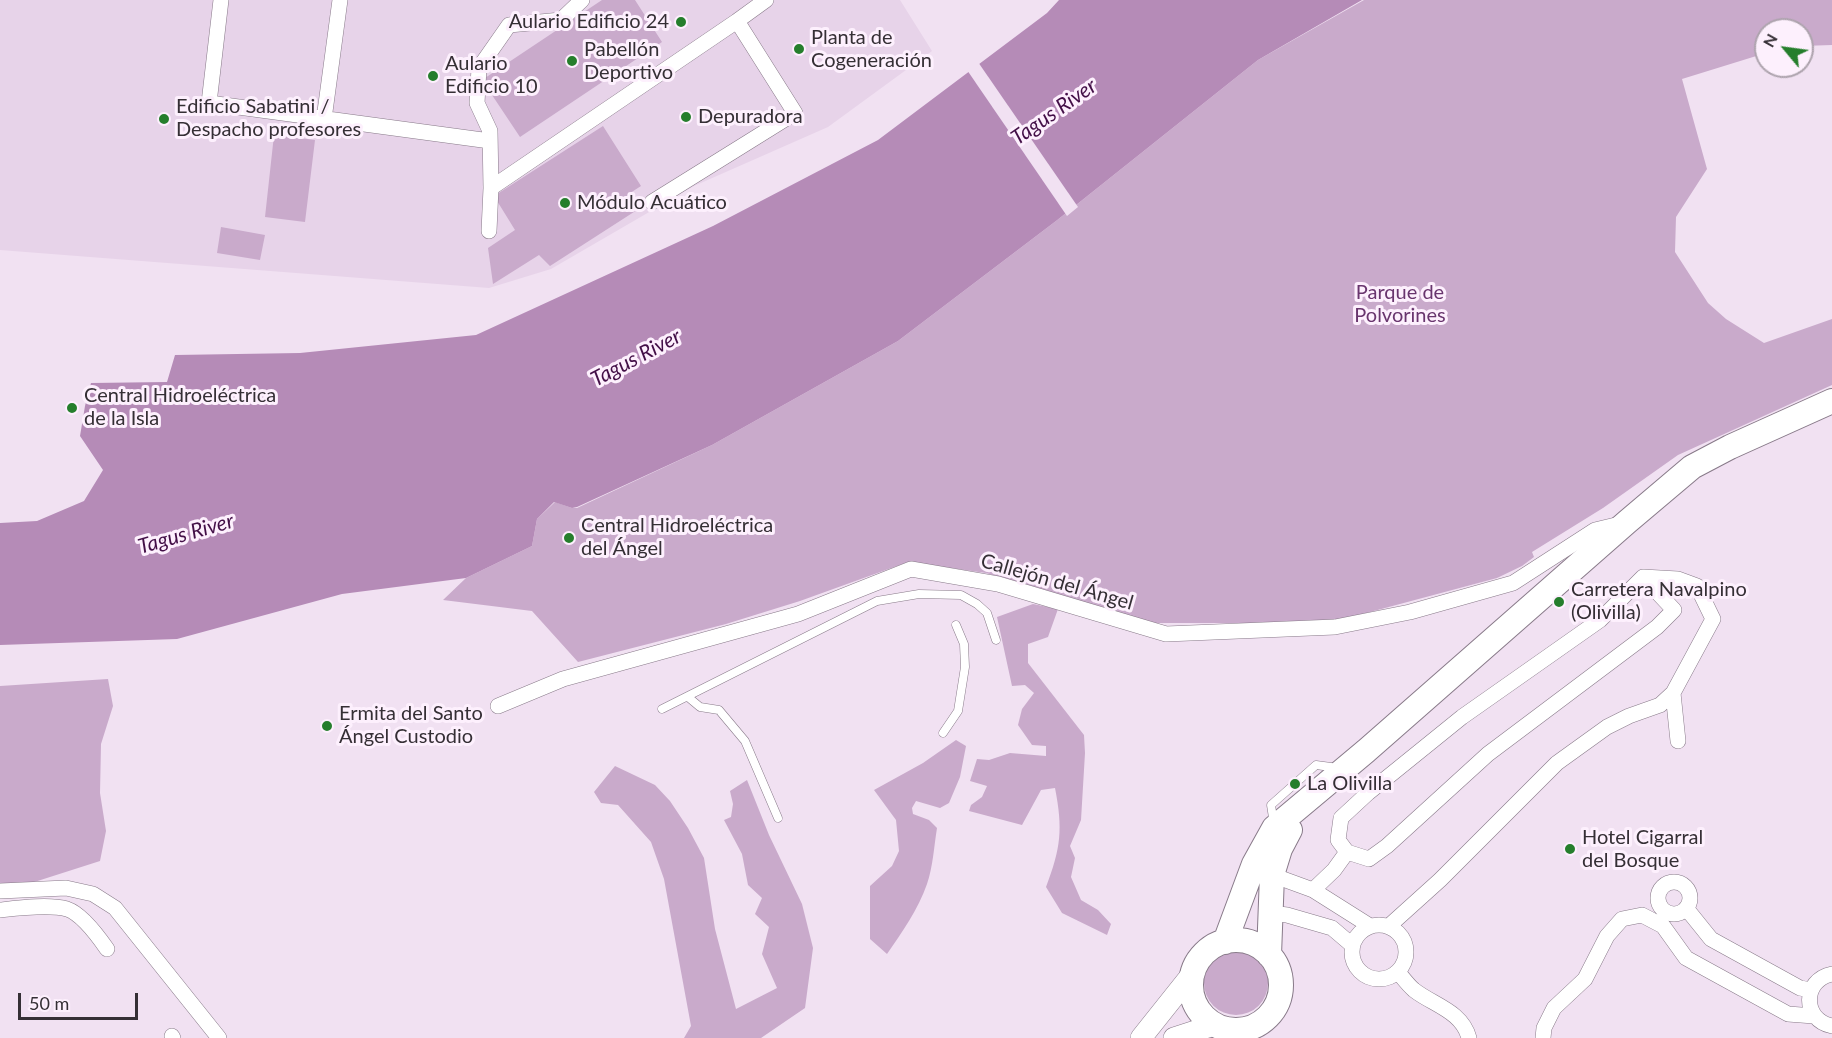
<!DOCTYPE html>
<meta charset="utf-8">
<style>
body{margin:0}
#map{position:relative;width:1832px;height:1038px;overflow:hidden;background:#f1e1f2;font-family:Lato,sans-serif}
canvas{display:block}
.north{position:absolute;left:1754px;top:18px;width:60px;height:60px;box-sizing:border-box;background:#fdf0fd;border:2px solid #ada3ad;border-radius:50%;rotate:299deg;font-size:16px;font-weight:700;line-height:24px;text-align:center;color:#352f35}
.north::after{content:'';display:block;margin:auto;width:21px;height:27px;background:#257e2c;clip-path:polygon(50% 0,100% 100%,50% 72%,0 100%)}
.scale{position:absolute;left:18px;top:993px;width:120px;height:27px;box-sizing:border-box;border:3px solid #352f35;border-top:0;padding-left:8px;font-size:18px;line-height:21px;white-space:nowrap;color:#352f35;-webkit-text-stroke:4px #fdf0fd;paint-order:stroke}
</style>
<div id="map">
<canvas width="1832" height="1038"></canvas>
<div class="north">N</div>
<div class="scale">50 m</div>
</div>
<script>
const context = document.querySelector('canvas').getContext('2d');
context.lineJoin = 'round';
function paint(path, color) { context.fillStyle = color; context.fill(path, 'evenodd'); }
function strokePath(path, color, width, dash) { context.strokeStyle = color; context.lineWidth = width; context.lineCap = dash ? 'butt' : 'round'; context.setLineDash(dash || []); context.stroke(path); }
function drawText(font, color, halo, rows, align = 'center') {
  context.font = font + ' Lato,sans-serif'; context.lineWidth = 6; context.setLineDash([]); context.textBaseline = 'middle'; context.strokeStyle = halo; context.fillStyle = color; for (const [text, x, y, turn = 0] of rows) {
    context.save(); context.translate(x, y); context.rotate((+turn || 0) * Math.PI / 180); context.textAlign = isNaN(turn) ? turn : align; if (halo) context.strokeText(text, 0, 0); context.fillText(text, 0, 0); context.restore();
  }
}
const built = new Path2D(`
 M0 0H900L932 51 828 127 694 186 551 269 489 288 0 250Z`);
const green = new Path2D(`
 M602 0H635L662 42 520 137 482 80Z
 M1364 0H1832V45L1802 46V30H1766V53L1682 79 1707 169 1676 217 1675 252 1708 303 1726 319 1764 343 1832 319V385L1678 455 1603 508 1532 552 1534 557 1522 566 1497 578 1329 623H1151L986 573 908 562 800 601 726 624 578 662 532 611 443 600 466 578 532 546 537 519 555 502 572 508H577L712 445 898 341 1056 221 1258 60Z
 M603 126 641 186 627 195 637 210 550 266 539 255 493 284 488 248 515 230 494 196Z
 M274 135 315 140 305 222 265 217Z
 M221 227 265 235 260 260 217 253Z
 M1033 604 1058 609 1048 637 1028 644V663L1084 735 1085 753 1081 820 1070 846 1075 858 1071 877 1081 900 1098 910 1111 924 1107 935 1062 913 1046 887C1061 848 1063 829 1055 788L1041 790 1022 825 969 811 971 805 982 797 987 786 970 781 977 759 989 760 1010 753 1046 756V746L1032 745 1018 725 1022 709 1034 693 1025 685 1012 686 997 617Z
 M108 679 113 706 101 744 100 793 106 831 100 861 0 893V686Z
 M956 740 966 746 960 777 949 803 940 808 916 801 912 808 913 814 929 820 937 828C934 846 933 867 927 884 918 910 902 932 887 954L870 939V886L892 866 899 851 896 820 874 790 923 763Z
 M615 766 655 785 670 801 688 828 704 858 715 929 736 1009 777 988 762 954 769 927 755 914 762 898 748 885 742 854 724 820 731 817 733 804 730 791 747 780 769 835 802 904 813 948 805 1008 761 1038H684L691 1026 664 879 651 842 618 805 601 803 594 792Z
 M1204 983a32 32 0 1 1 64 0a32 32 0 1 1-64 0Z`);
const water = new Path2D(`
 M1059 0H1362L1258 60 1056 221 898 341 712 445 577 507 572 508 554 502 537 519 532 546 466 578 342 594 177 639 0 645V523L37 521 84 501 103 470 80 436 85 406 91 383 167 382 175 355 300 353 476 335 713 226 878 140 1047 13Z`);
const pier = new Path2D(`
 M978 62 1078 207 1067 216 967 70Z`);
const lane = new Path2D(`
 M688 697 700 707 719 710 745 741 778 818
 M662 709 877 601 919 594 961 595 977 604 987 613 996 640
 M943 733 958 711 965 667 964 644 956 625
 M1274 824 1271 805 1316 765 1331 767 1334 771`);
const street = new Path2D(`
 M221 0 209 103 490 141
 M324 119 340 0
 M491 188 737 21
 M652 202 795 113 737 21 766 0
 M489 231 491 188 490 131 477 103 479 68 509 25 561 20 582 0
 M1673 693 1678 741
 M498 706 563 679 798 614 911 569 998 584 1166 634 1335 627 1410 612 1513 583 1595 530 1620 524
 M1347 852 1369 859 1387 846 1488 754 1657 627 1674 610 1643 577
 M1272 875 1313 890 1370 926
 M1658 898a16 16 0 1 1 32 0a16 16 0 1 1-32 0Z
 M1313 890 1334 870 1347 852 1338 840 1341 818 1368 793 1462 717 1600 620 1643 577 1678 579 1697 586 1713 619 1673 693 1660 705 1629 716 1607 727 1557 763 1440 880 1389 926
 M0 891 66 888 93 894 115 908 219 1038
 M1686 908 1711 939 1800 988 1811 990
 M0 910C18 908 49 904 67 909 82 914 98 936 107 949
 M1271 913 1287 915 1332 928 1352 945
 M1352 952a27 27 0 1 1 54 0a27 27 0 1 1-54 0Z
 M1398 972C1403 978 1408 985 1414 990 1433 1005 1462 1011 1469 1038
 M1832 974C1802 980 1802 1020 1832 1026
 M172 1036 173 1038
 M1543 1038 1544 1028 1554 1008 1585 979 1607 936 1622 919 1642 915 1663 926 1686 958 1788 1014 1814 1016`);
const secondary = new Path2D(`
 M1141 1038 1192 974
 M1174 1038 1214 1025`);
const primary = new Path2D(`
 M1191 985a45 45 0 1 1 90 0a45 45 0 1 1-90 0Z
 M1225 942 1254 864 1274 828 1366 751 1627 522 1692 467 1730 447 1832 401
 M1269 955 1272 875 1280 849 1290 830`);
const markers = [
 [681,22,6,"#257e2c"],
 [799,49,6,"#257e2c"],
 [572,61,6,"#257e2c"],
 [433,76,6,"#257e2c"],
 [686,117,6,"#257e2c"],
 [164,119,6,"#257e2c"],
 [565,203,6,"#257e2c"],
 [72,408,6,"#257e2c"],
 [569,538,6,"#257e2c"],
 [1559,602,6,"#257e2c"],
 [327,726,6,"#257e2c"],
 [1295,784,6,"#257e2c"],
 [1570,849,6,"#257e2c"]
];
const poiNames = [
 ["Aulario Edificio 24",669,22,"right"],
 ["Planta de",811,38],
 ["Cogeneración",811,61],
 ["Pabellón",584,50],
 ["Deportivo",584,73],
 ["Aulario",445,64],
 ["Edificio 10",445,87],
 ["Edificio Sabatini /",176,107],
 ["Despacho profesores",176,130],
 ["Depuradora",698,117],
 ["Módulo Acuático",577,203],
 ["Central Hidroeléctrica",84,396],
 ["de la Isla",84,419],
 ["Central Hidroeléctrica",581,526],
 ["del Ángel",581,549],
 ["Carretera Navalpino",1571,590],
 ["(Olivilla)",1571,613],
 ["Ermita del Santo",339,714],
 ["Ángel Custodio",339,737],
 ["La Olivilla",1307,784],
 ["Hotel Cigarral",1582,838],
 ["del Bosque",1582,861]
];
const parkNames = [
 ["Parque de",1400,293],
 ["Polvorines",1400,316]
];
const streetNames = [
 ["Callejón del Ángel",1057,582,16]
];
const waterNames = [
 ["Tagus River",1054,112,-35],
 ["Tagus River",636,358,-28],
 ["Tagus River",186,534,-16]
];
paint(built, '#e7d3e9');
paint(green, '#c9aacb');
paint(water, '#b58bb7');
paint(pier, '#f1e1f2');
strokePath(lane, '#887a89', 9);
strokePath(street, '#887a89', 16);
strokePath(secondary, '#887a89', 22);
strokePath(primary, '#887a89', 26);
strokePath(lane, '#fff', 8);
strokePath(street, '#fff', 15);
strokePath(secondary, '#fff', 21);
strokePath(primary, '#fff', 24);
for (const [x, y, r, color] of markers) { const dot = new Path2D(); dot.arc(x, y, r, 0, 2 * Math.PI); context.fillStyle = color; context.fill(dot); strokePath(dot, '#fdf0fd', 2); }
drawText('20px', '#352f35', '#fdf0fd', poiNames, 'left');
drawText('20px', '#69356e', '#fdf0fd', parkNames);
drawText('20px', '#352f35', '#fdf0fd', streetNames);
drawText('italic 21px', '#430f47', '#fdf0fd', waterNames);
</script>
